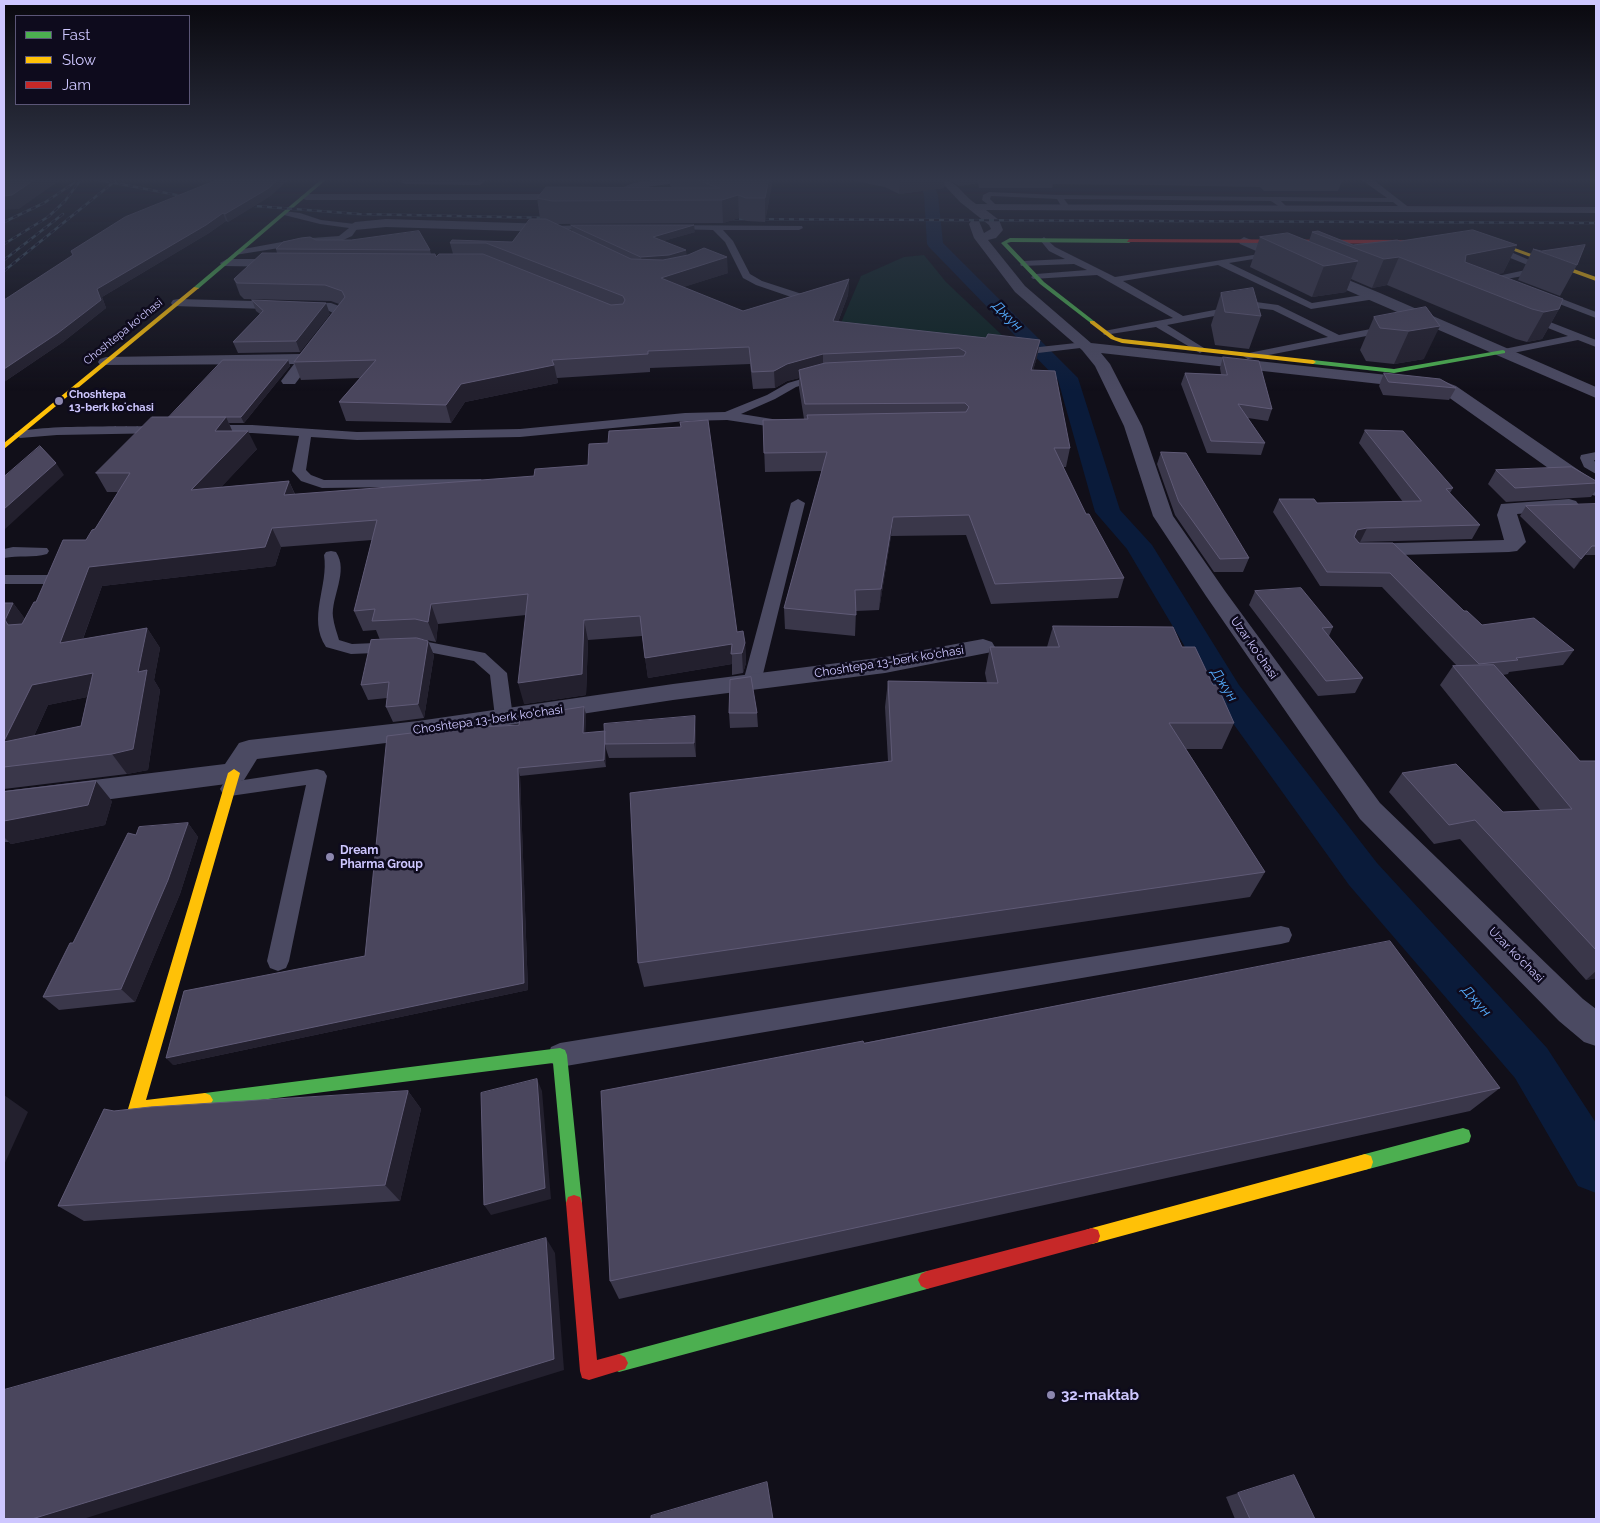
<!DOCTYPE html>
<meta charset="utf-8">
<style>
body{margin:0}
#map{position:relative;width:1600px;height:1523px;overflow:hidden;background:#110f19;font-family:Raleway,sans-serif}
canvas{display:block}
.frame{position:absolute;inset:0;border:5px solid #cec7ff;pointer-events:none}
.legend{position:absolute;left:15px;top:15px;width:175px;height:90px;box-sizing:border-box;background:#0e0b1d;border:1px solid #5b5677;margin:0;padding:6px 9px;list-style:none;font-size:15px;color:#cec7ff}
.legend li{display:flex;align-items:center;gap:10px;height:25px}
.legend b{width:25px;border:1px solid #5b5677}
</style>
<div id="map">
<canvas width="1600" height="1523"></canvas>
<div class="frame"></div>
<ul class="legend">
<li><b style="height:6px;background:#4caf50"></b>Fast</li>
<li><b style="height:6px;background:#ffc107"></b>Slow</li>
<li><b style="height:6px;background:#c62828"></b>Jam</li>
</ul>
</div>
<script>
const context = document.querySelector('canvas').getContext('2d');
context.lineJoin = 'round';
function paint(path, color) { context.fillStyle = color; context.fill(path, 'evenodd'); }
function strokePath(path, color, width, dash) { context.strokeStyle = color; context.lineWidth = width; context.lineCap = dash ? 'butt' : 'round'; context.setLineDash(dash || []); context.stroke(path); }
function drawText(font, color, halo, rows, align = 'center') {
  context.font = font + ' Raleway,sans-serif'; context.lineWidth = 5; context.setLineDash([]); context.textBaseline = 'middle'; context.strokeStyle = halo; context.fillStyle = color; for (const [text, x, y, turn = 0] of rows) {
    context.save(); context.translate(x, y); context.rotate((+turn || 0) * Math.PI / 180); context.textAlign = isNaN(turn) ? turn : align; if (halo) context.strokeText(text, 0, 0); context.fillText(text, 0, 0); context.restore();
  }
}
const green = new Path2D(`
 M924 255 946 282 1024 356 835 337 861 276 904 257Z`);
const canal = new Path2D(`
 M908 178H926L932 181 938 195 943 243 1078 378 1120 510 1152 545 1239 685 1377 863 1547 1048 1596 1123V1193L1578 1186 1515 1078 1349 885 1217 701 1127 549 1095 512 1058 380 929 247 927 244 924 195 921 186Z`);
const lane = new Path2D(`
 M404 178 478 181 482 178H490L480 185 405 184 401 182Z
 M1359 178H1371L1411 209 1404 211 1393 202 1281 201 1288 208 1284 210 1271 201 1064 199 1070 207 1066 209H1063L1057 199 991 196 990 199 998 207 994 209 982 200 983 195 989 192 1059 195 1387 198Z
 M284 211 300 213 321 220 355 224 359 226 352 236 341 241 298 245 235 255 234 253 238 250 298 239 339 236 349 228 320 224 284 215Z
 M600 225 601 227 597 229 551 230 547 228 551 226Z
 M666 225 802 226 803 228 799 230H723L733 241 750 274 762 281 802 294 805 303 800 306 797 305 794 298 756 285 743 278 725 242 713 230 669 229H666Z
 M1044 237 1055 247 1115 277 1278 251V255L1229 263 1312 303 1375 293 1380 296 1375 299 1311 309 1218 265 1123 281 1183 316 1256 302 1278 305 1339 335 1392 325 1397 328 1392 331 1248 359 1243 356 1244 354 1328 337 1273 310 1256 308 1167 325 1204 348 1205 350 1200 353 1156 327 1104 335 1103 333 1104 331 1173 318 1097 275 1033 279 1031 277 1036 274 1087 270 1074 264 1021 266 1020 264 1024 261 1065 259 1049 251 1040 240Z
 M1488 245 1504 249 1550 269 1545 272 1479 284V280L1535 268 1498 253 1485 250 1484 248Z
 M1539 290 1596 312V318L1536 295V291Z
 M1527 313 1596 340V347L1578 340 1503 355 1499 354 1498 352 1499 350 1568 336 1523 318 1522 316Z
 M1085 342 1089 343 1090 345 1089 347 1021 355 1016 352 1021 349Z
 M822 373 826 374 828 376 826 378 796 387 775 399 741 414 791 422 793 425 787 429 727 420 685 421 520 437 357 440 311 437 306 470 311 475 324 480 481 479 483 482 481 485 476 486 322 488 301 481 292 471 299 436 252 433H206L200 429 206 425H252L357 432 520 429 685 413 725 412 767 395 788 383Z
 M163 426 169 430 167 433 57 435 20 438 14 434C23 424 142 427 163 426Z
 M1596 452V460H1594L1596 464V474L1584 467 1580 458 1581 455Z
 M798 499 805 503 761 682 758 686 752 688 746 686 743 682 791 503Z
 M13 547 47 548 49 551 47 554C33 558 18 555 4 558V549Z
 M331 551 336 552C349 571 331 597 333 617 334 625 337 633 339 640L352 644 423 641 485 653 507 673 513 717 510 721 504 723 498 721 495 717 490 675 474 661 423 651 351 654 326 647C307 618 329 586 324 555L326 552Z
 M4 575H58L63 577 66 580 58 594H48L45 591 48 584H4Z
 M317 769 324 771 327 776 289 961 286 968 278 971 270 968 267 961 306 785 230 796 223 794 220 789 223 784 230 782Z
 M1281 926 1289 928 1292 935 1289 942 1281 944 560 1067 551 1063 548 1055 551 1047 560 1043Z`);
const street = new Path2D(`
 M665 178H696L691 181 639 188 610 200H306L300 197 306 194H608L633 183Z
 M933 178C957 178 958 191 976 204L1596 207V213L986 210 999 220 1003 230 996 238 988 240 1025 286 1091 343 1443 381 1456 386 1596 482V496L1589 494 1558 475 1444 394 1434 390 1101 353 1110 364 1142 426 1173 516 1225 591 1380 803 1583 999 1596 1009V1046L1584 1042 1559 1021 1360 819 1206 596 1153 516 1124 426 1095 366 1082 350 1015 292 974 238 969 224 971 221H979L984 233 991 229 989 225 960 202 946 187Z
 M386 219 551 224 564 229 566 232 560 236 549 232 386 227 355 230 349 226 355 222Z
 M1244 237 1380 293 1596 387V398L1240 244 1238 241Z
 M227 259H288L295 263 288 267 222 266 220 263Z
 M178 299 331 303 347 309 349 312 295 384H283L281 381 294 364 100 365 98 362 100 359 106 357 301 354 333 313 329 311 173 306 171 303 173 300Z
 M1569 499 1576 501 1579 505 1576 509 1517 514 1526 542 1517 551 1509 552 1362 556 1354 555 1351 550 1354 545 1362 544 1504 540 1497 515 1501 504Z
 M983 639 992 642 995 647 992 652 885 673 673 700 418 739 257 759 244 780 234 783 4 813V791L225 764 239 743 249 740 418 721 673 684 885 657Z`);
const fast = new Path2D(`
 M323 178H328L198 289H194V287Z
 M1010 238 1129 239 1132 241 1129 243 1011 242 1007 243 1044 282 1094 321 1095 322 1092 324 1040 284 1001 243Z
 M1503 350 1505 351V353L1394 373 1313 364 1310 362 1313 360 1394 369Z
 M560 1048 565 1050 567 1055 582 1203 580 1209 574 1211 568 1209 566 1203 553 1063 205 1107 200 1105 197 1100 200 1095 205 1093Z
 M1463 1128 1469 1130 1471 1136 1469 1142 1463 1144 1365 1170 1359 1168 1357 1162 1359 1156 1365 1154Z
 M927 1271 933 1274 936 1280 933 1286 927 1289 619 1372 613 1369 610 1363 613 1357 619 1354Z`);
const slow = new Path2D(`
 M1476 242 1509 246 1596 277V281L1506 248 1478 245Z
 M194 287 199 288 4 449V443Z
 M1090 321H1094L1115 337 1123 339 1313 360 1316 362 1313 364 1122 343 1111 339 1090 323Z
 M234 769 240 773 146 1100 205 1093 210 1095 213 1100 210 1105 205 1107 136 1117 131 1114 128 1109 228 773Z
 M1365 1154 1371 1156 1373 1162 1371 1168 1365 1170 1092 1244 1086 1242 1084 1236 1086 1230 1092 1228Z`);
const jam = new Path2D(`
 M1129 239 1420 240 1423 242 1420 244 1127 242Z
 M574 1195 580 1197 582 1203 597 1360 619 1354 625 1357 628 1363 625 1369 589 1380 582 1378 580 1371 566 1203 568 1197Z
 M1092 1228 1098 1230 1100 1236 1098 1242 1092 1244 927 1289 921 1286 918 1280 921 1274 927 1271Z`);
const rail = new Path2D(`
 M89 178 192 198
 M242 205 359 214 554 218
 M724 219 1596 223
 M4 222 44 203 74 183
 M4 244 48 217 65 201 82 178
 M4 260 63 214
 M4 271 115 181`);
const wall = new Path2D(`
 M222 178 272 195 228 222 226 221 209 233 102 297 106 308 63 342 4 382Z
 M355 178H402L401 179 355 180Z
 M670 178H773L765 222 747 221 739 218 723 223 556 224 572 232 571 225 695 232 663 241 687 255 728 273 683 287 743 311 849 279 848 295 838 322 986 338 1040 340 1037 357 1033 370 1070 448 1066 467H1063L1086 514 1124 578 1118 598 991 604 966 535 891 536 879 610 856 611 855 636 785 629 784 608 822 471 765 472 763 420 804 419 799 388V378L787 381 775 388 753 389 750 364 650 368V372L557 378 558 383 465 402 451 423 346 421 339 402 360 378 301 380 294 362 339 304 331 301 244 299 240 295 234 279 277 253 276 249 316 240H351L430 250 431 254 436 257 453 254 450 243 512 242 540 219 537 198 673 188 670 186Z
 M842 178H945L944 188 899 194 885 187Z
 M946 178H1343L1338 191H1264L1260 187 1154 185 1053 184 1052 188H979L978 183 959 186Z
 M1312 232 1353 245 1400 241 1517 245 1503 273 1497 274 1559 309 1542 339 1527 342 1516 339 1387 285 1372 288 1351 279 1346 292 1312 297 1250 267 1260 237 1309 241Z
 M1533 249 1577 265 1560 296 1518 280Z
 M1221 293 1261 316 1249 349 1215 345 1211 325Z
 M252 300 330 314 300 352 238 353 233 342 260 314 256 311Z
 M1426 307 1424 359 1394 364 1366 361 1360 350 1374 317Z
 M1223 357 1272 409 1268 421 1248 418 1265 443 1261 455 1207 453 1181 384 1185 373 1221 374 1220 368Z
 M288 360 290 366 244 423H229L232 431 257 449 221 487 289 481 295 494 737 632 745 643 746 663 743 673 732 675V664L648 678 642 636 588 640 586 695 524 704 526 615 438 624 436 642 421 639 434 655 424 718 393 722 386 707 387 698 368 700 361 685 380 640 376 630 363 631 354 611 372 540 281 547 275 566 102 586 83 639 147 628 160 648 154 680 160 690 148 770 127 774 4 789V603H13L25 619 36 602 95 529 118 492H107L96 473 169 417ZM87 697 81 726 34 736 48 705Z
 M1384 373 1456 388 1449 400 1383 395 1379 386Z
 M1365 430 1453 488 1450 493 1480 525 1472 539 1358 542 1464 611 1482 625 1574 650 1563 665 1509 672 1508 674 1503 675 1580 761H1596V978L1586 980 1460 839 1434 844 1389 792 1402 773 1503 812 1540 810 1440 685 1453 666H1457L1382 587 1320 586 1273 512 1279 499 1317 503 1403 502 1359 443Z
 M1161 452 1249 558 1243 572H1214L1175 515 1157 464Z
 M1496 470 1596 481V490L1591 497 1506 502 1488 484Z
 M1596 504V555H1585L1574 569 1520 516 1526 506Z
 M1255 591 1333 627 1329 636 1363 678 1355 693 1318 696 1249 605Z
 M1053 626 1182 647 1213 685 1234 723 1222 749H1186L1265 872 1250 897 644 987 638 963 888 761 885 707 888 681 987 683 985 673 990 647H1047Z
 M584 707 586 715 585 733 696 730V757L609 758 606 749V767L520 776 528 990 173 1065 365 956 519 725Z
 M729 713H757L758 727 730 728Z
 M4 792 112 801 105 825 11 844 9 842H4Z
 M188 823 198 837 180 894 135 1002 59 1010 43 997 73 943 136 835Z
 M864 1043 1500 1088 1470 1111 619 1299 610 1281Z
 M408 1091 421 1109 400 1201 84 1221 58 1206 114 1111Z
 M1238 1493 1315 1519H1235L1226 1497Z`);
const shadedWall = new Path2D(`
 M37 178H63L19 209 4 210V196Z
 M280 178H290L272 195 228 222 225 214Z
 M769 178H773L765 222V198Z
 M900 178H945L944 188 899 194Z
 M960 178H978V183L959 186Z
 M738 195 739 218 723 223 722 200Z
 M223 213 226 221 209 233 102 297 106 308 63 342 4 382V369L97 289Z
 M694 225 695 232 653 244V237Z
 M1517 245 1503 273 1461 281 1466 255Z
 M686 250 687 257 642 264 641 257Z
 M727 257 728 273 662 294 661 278Z
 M1399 257 1387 285 1372 288 1384 259Z
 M1358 261 1346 292 1312 297 1324 266Z
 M849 279 848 295 832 338 833 321Z
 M326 303 330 314 300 352 296 341Z
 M1559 309 1542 339 1527 342 1544 312Z
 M1440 326 1424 359 1394 364 1409 331Z
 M1040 340 1037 357 1028 388 1031 370Z
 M823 354V371L799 370V378L787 381 775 388 774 371 787 364Z
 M288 360 290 366 244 423 241 417Z
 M554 365 558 383 465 402 451 423 446 405 461 384Z
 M226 417 234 435 215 431Z
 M248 431 257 449 201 509 191 490Z
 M56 463 64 475 4 530V509Z
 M289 481 297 500 284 495Z
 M893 517 891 536 879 610 881 589Z
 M272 528 281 547 275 566 102 586 74 663 60 643 89 567Z
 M1367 528 1360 542 1350 544 1357 530Z
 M1592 546 1585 555 1574 569 1581 559Z
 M13 603 28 623 20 640 5 620Z
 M431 604 438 624 436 642 428 622Z
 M584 620 588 640 586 695 524 704 518 683Z
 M147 628 160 648 154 680 160 690 148 770 127 774 112 754 138 672Z
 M428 641 434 655 424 718 418 704Z
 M745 643 746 663 743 673 742 653Z
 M732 644V664L648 678 645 658Z
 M93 673 107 693 48 705 22 762 4 741 32 685Z
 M584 707 586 715 585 741 583 733Z
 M695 716 696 730V757L694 743Z
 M605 731V744L606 749V767L604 760Z
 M518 768 520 776 528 990 173 1065 166 1058 524 983Z
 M96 781 112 801 105 825 11 844 4 837V821Z
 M188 823 198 837 180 894 135 1002 121 989Z
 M1596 971V978L1586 980Z
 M537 1079 542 1091 551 1199 491 1215 484 1205Z
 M408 1091 421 1109 400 1201 385 1185Z
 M4 1095 28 1112 4 1165Z
 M546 1238 555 1253 564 1370 83 1519H32Z`);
const building = new Path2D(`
 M4 178H37L12 195 4 196Z
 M222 178H280L269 188 225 214 223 213 206 225 97 289 101 300 58 333 4 369V300L73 255 71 251 125 217Z
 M692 178H769L765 198H746L738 195 722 200 552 201 537 198 546 187 719 188Z
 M530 219H546L631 259 663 260 688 255 704 248 727 257 661 278 743 311 849 279 833 321 986 338 988 334 1040 340 1031 370 1055 371 1070 448H1054L1086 514H1089L1124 578 995 584 969 515 893 517 881 589 855 590 856 615 784 608 827 452 764 453 763 420 808 419 807 415 966 412 969 407 965 403 805 404 799 370 825 363 964 356 966 352 959 348 823 354 787 364 774 371 752 372 749 347 648 351V354L552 360 554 365 461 384 446 405 339 402 376 360 294 362 345 297 342 291 325 285 237 283 234 279 262 253 435 254 436 257 439 254H483L611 305 623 304 625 300 623 296 486 243H450L452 240 512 242Z
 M571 225H694L653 237 686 250 669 255 641 257Z
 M1473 230 1517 245 1466 255 1465 262 1563 299 1559 309 1544 312 1532 309 1399 257 1384 259 1312 232 1318 231 1353 245 1397 240 1400 241Z
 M419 231 430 250 276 249 283 242 301 238 310 237 316 240H351Z
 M1288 233 1358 261 1324 266 1260 237Z
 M1585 245 1577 265 1533 249 1541 251Z
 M1253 288 1261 316 1225 312 1221 293Z
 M252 300 326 303 296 341 233 342 263 311Z
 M1426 307 1440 326 1409 331 1380 328 1374 317Z
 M1223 357 1259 361 1272 409 1238 404 1265 443 1211 441 1185 373 1227 375Z
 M223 360H288L241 417H169Z
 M1384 373 1440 379 1456 388 1389 382Z
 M152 417H226L215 431H248L191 490 289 481 284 495 534 476 535 469 588 465 589 444 608 443 609 431 681 427 680 422 708 420 737 632 743 631 745 643 742 653 731 654 732 644 645 658 640 616 584 620 582 674 518 683 528 594 431 604 428 622 415 619 372 621 375 609 354 611 377 520 272 528 265 547 89 567 60 643 147 628 138 672 147 670 133 749 112 754 4 767V742L81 726 93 673 32 685 4 741V603H13L5 620 8 625 22 624 34 602H36L63 540H86L92 530 95 529 130 473H96Z
 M1365 430 1403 431 1453 488 1446 489 1480 525 1367 528 1357 530 1354 537 1359 543H1393L1464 611H1467L1482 625 1534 618 1574 650 1516 658 1518 660 1479 664 1390 573 1327 572 1279 499H1314L1317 503 1421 501Z
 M40 446 56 463 4 509V477Z
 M1161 452 1186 453 1249 558 1220 559 1179 502Z
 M1572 467 1596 481V483L1515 488 1496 470Z
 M1596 504V546H1592L1581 559 1526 506Z
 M1301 588 1333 627 1322 628 1363 678 1326 681 1255 591Z
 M1053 626 1173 627 1182 647H1195L1213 685H1217L1234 723H1169L1265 872 638 963 630 793 892 761 888 681 998 683 990 647H1059Z
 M417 638 428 641 418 704 386 707 389 682 361 685 371 640Z
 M1494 665 1580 761H1596V950L1475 820 1449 825 1402 773 1456 764 1503 812 1572 809 1453 666Z
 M751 677 757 713H729L730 680Z
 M584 707 583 733 605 731 604 760 518 768 524 983 166 1058 184 991 365 956 387 736 444 729 519 725 520 717Z
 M695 716 694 743 605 744 604 724Z
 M96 781 88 805 4 821V792Z
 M188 823 168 880 121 989 43 997 70 943H73L128 833 136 835 139 827Z
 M1390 941 1500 1088 610 1281 601 1091 863 1041 864 1043Z
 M537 1079 545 1188 484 1205 481 1093Z
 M408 1091 385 1185 58 1206 104 1109 114 1111 150 1107Z
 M546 1238 554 1359 32 1519H4V1390Z
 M1294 1475 1315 1519H1250L1238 1493Z
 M767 1482 773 1519H651V1516Z`);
const markers = [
 [59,401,5,"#8c87ae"],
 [330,857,5,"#8c87ae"],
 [1051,1395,5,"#8c87ae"]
];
const farStreetnames = [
 ["Choshtepa ko'chasi",123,332,-39]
];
const farPoinames = [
 ["Choshtepa",69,395],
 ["13-berk koʻchasi",69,408]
];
const streetNames = [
 ["Uzar ko'chasi",1254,648,55],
 ["Choshtepa 13-berk ko'chasi",889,662,-9],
 ["Choshtepa 13-berk ko'chasi",488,720,-8],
 ["Uzar ko'chasi",1516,955,45]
];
const poiNames = [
 ["Dream",340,850],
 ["Pharma Group",340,864]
];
const waterNames = [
 ["Джун",1007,316,45],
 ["Джун",1224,685,57],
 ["Джун",1476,1001,48]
];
const nearPoinames = [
 ["32-maktab",1061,1395]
];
paint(green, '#0e2424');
paint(canal, '#0a1b3a');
paint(lane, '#4b4a62');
paint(street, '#4b4a62');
paint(fast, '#4caf50');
paint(slow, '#ffc107');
paint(jam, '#c62828');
strokePath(rail, '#3e5263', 2.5);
strokePath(rail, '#0e0b1d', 2, [5]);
paint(wall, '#3a374a');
paint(shadedWall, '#23202e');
paint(building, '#4a465d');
strokePath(building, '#5f5a76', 1);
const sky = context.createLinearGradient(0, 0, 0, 391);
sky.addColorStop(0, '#09080e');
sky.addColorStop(0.46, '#323749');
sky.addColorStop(1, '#32374900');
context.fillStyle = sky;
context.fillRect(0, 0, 1600, 391);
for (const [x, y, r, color] of markers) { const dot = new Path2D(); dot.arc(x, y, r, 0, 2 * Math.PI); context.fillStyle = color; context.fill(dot); strokePath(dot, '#0e0b1d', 2); }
drawText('11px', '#cec7ff', '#0e0b1d', farStreetnames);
drawText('bold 11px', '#cec7ff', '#0e0b1d', farPoinames, 'left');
drawText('12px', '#cec7ff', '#0e0b1d', streetNames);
drawText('bold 12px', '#cec7ff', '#0e0b1d', poiNames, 'left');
drawText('italic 14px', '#55adff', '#0e0b1d', waterNames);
drawText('bold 15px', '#cec7ff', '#0e0b1d', nearPoinames, 'left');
</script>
